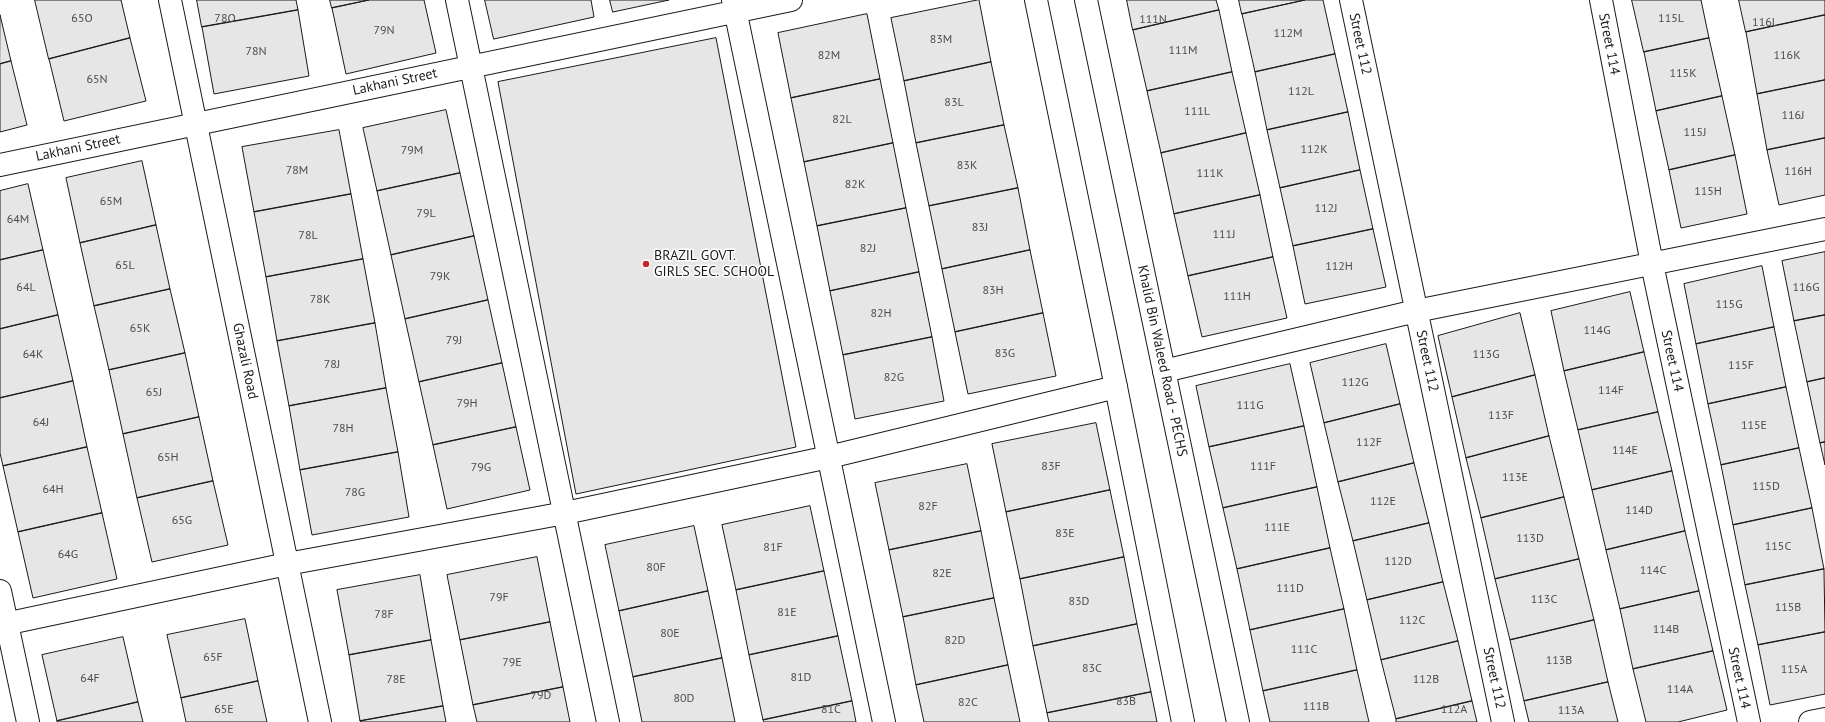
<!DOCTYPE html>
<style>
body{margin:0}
canvas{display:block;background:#fff}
</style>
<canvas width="1825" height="722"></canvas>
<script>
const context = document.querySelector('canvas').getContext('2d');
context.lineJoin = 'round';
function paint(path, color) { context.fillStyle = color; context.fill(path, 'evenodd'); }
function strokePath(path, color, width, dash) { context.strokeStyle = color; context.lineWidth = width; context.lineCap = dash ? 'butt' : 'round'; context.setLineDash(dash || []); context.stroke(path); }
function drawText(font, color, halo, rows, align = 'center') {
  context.font = font + ' "PT Sans",sans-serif'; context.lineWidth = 3; context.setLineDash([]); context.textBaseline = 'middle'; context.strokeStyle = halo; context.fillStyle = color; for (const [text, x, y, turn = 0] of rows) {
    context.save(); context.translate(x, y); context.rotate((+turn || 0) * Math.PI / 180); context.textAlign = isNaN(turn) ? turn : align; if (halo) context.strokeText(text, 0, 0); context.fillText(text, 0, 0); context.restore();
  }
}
const building = new Path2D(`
 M35 0H121L130 38 49 59Z
 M197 0H296L298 10 202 27Z
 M330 0H369L332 8Z
 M369 0H424L436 53 346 74 332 8Z
 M485 0H591L594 17 494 39Z
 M610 0H669L613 12Z
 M979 0 991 62 904 81 891 18Z
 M1127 0H1216L1219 10 1133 30Z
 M1239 0H1305L1242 14Z
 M1305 0H1323L1335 54 1255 72 1242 14Z
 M1632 0H1701L1709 38 1644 52Z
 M1739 0H1825V15L1746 32Z
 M298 10 309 76 214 94 202 27Z
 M1219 10 1232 72 1147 91 1133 30Z
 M867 14 880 79 791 98 778 33Z
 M0 15 11 61 0 64Z
 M1825 15V80L1757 94 1746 32Z
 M130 38 146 101 64 121 49 59Z
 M716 38 796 447 576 494 498 82Z
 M1709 38 1722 96 1656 111 1644 52Z
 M1335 54 1348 112 1267 130 1255 72Z
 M11 61 27 125 0 132V64Z
 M991 62 1004 125 916 143 904 81Z
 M1232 72 1246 133 1161 153 1147 91Z
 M880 79 893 143 804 162 791 98Z
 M1825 80V138L1767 150 1757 94Z
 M1722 96 1735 155 1669 170 1656 111Z
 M446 110 460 173 377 191 363 128Z
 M1348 112 1360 170 1280 188 1267 130Z
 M1004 125 1018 188 929 206 916 143Z
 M339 130 351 194 254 212 242 147Z
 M1246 133 1260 195 1174 214 1161 153Z
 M1825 138V195L1779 205 1767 150Z
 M893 143 906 208 817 226 804 162Z
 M1735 155 1747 214 1681 228 1669 170Z
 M142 161 156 225 80 243 66 178Z
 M1360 170 1373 229 1293 246 1280 188Z
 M460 173 474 236 391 255 377 191Z
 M28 184 43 250 0 260V191Z
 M1018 188 1030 250 942 269 929 206Z
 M351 194 363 259 266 277 254 212Z
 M1260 195 1273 257 1188 276 1174 214Z
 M906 208 919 272 830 291 817 226Z
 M156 225 170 289 94 306 80 243Z
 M1373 229 1386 287 1305 304 1293 246Z
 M474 236 488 300 405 319 391 255Z
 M43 250 58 315 0 329V260Z
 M1030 250 1043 313 955 332 942 269Z
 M1825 252V315L1794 321 1782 261Z
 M1273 257 1287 318 1202 337 1188 276Z
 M363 259 375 323 277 341 266 277Z
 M1762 266 1774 327 1696 344 1684 284Z
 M919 272 932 337 843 355 830 291Z
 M170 289 185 353 109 370 94 306Z
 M1630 292 1644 352 1564 371 1551 311Z
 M488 300 502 363 419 382 405 319Z
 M1043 313 1056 376 968 394 955 332Z
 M1520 313 1535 375 1452 397 1438 336Z
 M58 315 73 381 0 398V329Z
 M1825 315V378L1807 382 1794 321Z
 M375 323 386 388 289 406 277 341Z
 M1774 327 1786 387 1708 404 1696 344Z
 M932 337 944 401 855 419 843 355Z
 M1386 344 1400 404 1324 423 1310 363Z
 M1644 352 1658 412 1578 430 1564 371Z
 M185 353 199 417 123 434 109 370Z
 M502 363 516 427 433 445 419 382Z
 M1290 364 1304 426 1209 447 1196 386Z
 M1535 375 1549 436 1466 458 1452 397Z
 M1825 378V442L1820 443 1807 382Z
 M73 381 87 447 3 466 0 453V398Z
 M1786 387 1799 448 1721 465 1708 404Z
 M386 388 398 452 300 470 289 406Z
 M1400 404 1414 463 1338 482 1324 423Z
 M1658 412 1672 471 1592 490 1578 430Z
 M199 417 213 481 137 498 123 434Z
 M1096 423 1110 490 1006 512 992 444Z
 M1304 426 1317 487 1223 508 1209 447Z
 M516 427 530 490 447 509 433 445Z
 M1549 436 1564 497 1481 518 1466 458Z
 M1825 442V465L1820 443Z
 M87 447 102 513 18 532 3 466Z
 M1799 448 1812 508 1733 525 1721 465Z
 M398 452 409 517 312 535 300 470Z
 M1414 463 1429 523 1353 541 1338 482Z
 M967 464 981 531 889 550 875 483Z
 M1672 471 1685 531 1606 550 1592 490Z
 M213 481 228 545 152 562 137 498Z
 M1317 487 1330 548 1237 569 1223 508Z
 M1110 490 1124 557 1020 579 1006 512Z
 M1564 497 1579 559 1495 579 1481 518Z
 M810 506 824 571 736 590 722 525Z
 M1812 508 1824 569 1745 585 1733 525Z
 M102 513 117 579 33 598 18 532Z
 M1429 523 1443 582 1367 600 1353 541Z
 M694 526 708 591 619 611 605 545Z
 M981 531 994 598 903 617 889 550Z
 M1685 531 1699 591 1620 609 1606 550Z
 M1330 548 1344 609 1250 630 1237 569Z
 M537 557 550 622 460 640 447 575Z
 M1124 557 1137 624 1033 646 1020 579Z
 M1579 559 1594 620 1510 640 1495 579Z
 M1824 569 1825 632 1758 645 1745 585Z
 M824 571 838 636 749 655 736 590Z
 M420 575 431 640 349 655 337 590Z
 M1443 582 1458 641 1381 660 1367 600Z
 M708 591 722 658 633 677 619 611Z
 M1699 591 1713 651 1633 669 1620 609Z
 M994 598 1008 665 916 685 903 617Z
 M1344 609 1357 670 1263 691 1250 630Z
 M245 619 258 681 181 698 167 635Z
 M1594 620 1608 682 1524 701 1510 640Z
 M550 622 563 687 473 705 460 640Z
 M1137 624 1151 692 1047 713 1033 646Z
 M1825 632V694L1770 705 1758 645Z
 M838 636 852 701 763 720 749 655Z
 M123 637 138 702 57 721 42 655Z
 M431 640 443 706 360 721 349 655Z
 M1458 641 1472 701 1396 719 1381 660Z
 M1713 651 1727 710 1678 722H1646L1633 669Z
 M722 658 735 722H642L633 677Z
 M1008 665 1020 722H924L916 685Z
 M1357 670 1369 722H1270L1263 691Z
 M258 681 267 722H186L181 698Z
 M1608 682 1618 722H1529L1524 701Z
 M563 687 570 722H477L473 705Z
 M1151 692 1157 722H1049L1047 713Z
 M852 701 856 722H764L763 720Z
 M1472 701 1477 722H1396V719Z
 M138 702 143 722H57V721Z
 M443 706 446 722H361L360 721Z`);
const minor = new Path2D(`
 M170 0 320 722
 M457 0 608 722
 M733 0 884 722
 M1351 0 1503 722
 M1601 0 1652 264 1749 722
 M0 165 791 0
 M1164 371 1416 311 1825 229
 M0 591 28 722
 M0 625 287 564 565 513 829 457 1116 387
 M1810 722 1825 719`);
const secondary = new Path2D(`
 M1036 0 1116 387 1183 722
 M1086 0 1238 722`);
const markers = [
 [646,264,4,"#c62828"]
];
const numberNames = [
 ["65O",82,19],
 ["78O",225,19],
 ["115L",1671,19],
 ["111N",1153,20],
 ["116L",1765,23],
 ["79N",384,31],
 ["112M",1288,34],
 ["83M",941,40],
 ["111M",1183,51],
 ["78N",256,52],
 ["82M",829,56],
 ["116K",1787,56],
 ["115K",1683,74],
 ["65N",97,80],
 ["112L",1301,92],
 ["83L",954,103],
 ["111L",1197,112],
 ["116J",1793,116],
 ["82L",842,120],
 ["115J",1695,133],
 ["112K",1314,150],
 ["79M",412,151],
 ["83K",967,166],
 ["78M",297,171],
 ["116H",1798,172],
 ["111K",1210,174],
 ["82K",855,185],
 ["115H",1708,192],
 ["65M",111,202],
 ["112J",1326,209],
 ["79L",426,214],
 ["64M",18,220],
 ["83J",980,228],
 ["111J",1224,235],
 ["78L",308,236],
 ["82J",868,249],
 ["65L",125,266],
 ["112H",1339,267],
 ["79K",440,277],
 ["64L",26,288],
 ["116G",1806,288],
 ["83H",993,291],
 ["111H",1237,297],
 ["78K",320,300],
 ["115G",1729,305],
 ["82H",881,314],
 ["65K",140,329],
 ["114G",1597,331],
 ["79J",454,341],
 ["83G",1005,354],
 ["64K",33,355],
 ["113G",1486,355],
 ["78J",332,365],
 ["115F",1741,366],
 ["82G",894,378],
 ["112G",1355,383],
 ["114F",1611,391],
 ["65J",154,393],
 ["79H",467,404],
 ["111G",1250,406],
 ["113F",1501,416],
 ["64J",41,423],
 ["115E",1754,426],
 ["78H",343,429],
 ["112F",1369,443],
 ["114E",1625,451],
 ["65H",168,458],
 ["83F",1051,467],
 ["111F",1263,467],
 ["79G",481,468],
 ["113E",1515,478],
 ["115D",1766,487],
 ["64H",53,490],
 ["78G",355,493],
 ["112E",1383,502],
 ["82F",928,507],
 ["114D",1639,511],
 ["65G",182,521],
 ["111E",1277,528],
 ["83E",1065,534],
 ["113D",1530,539],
 ["115C",1778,547],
 ["81F",773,548],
 ["64G",68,555],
 ["112D",1398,562],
 ["80F",656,568],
 ["114C",1653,571],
 ["82E",942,574],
 ["111D",1290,589],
 ["79F",499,598],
 ["113C",1544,600],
 ["83D",1079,602],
 ["115B",1788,608],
 ["81E",787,613],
 ["78F",384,615],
 ["112C",1412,621],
 ["114B",1666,630],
 ["80E",670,634],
 ["82D",955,641],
 ["111C",1304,650],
 ["65F",213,658],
 ["113B",1559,661],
 ["79E",512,663],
 ["83C",1092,669],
 ["115A",1794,670],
 ["81D",801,678],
 ["64F",90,679],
 ["78E",396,680],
 ["112B",1426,680],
 ["114A",1680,690],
 ["79D",541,696],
 ["80D",684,699],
 ["83B",1126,702],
 ["82C",968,703],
 ["111B",1316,707],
 ["65E",224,710],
 ["81C",831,710],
 ["112A",1454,710],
 ["113A",1571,711]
];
const streetNames = [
 ["Street 112",1360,44,78],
 ["Street 114",1609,44,79],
 ["Lakhani Street",395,82,-12],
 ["Lakhani Street",78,148,-12],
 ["Ghazali Road",245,361,78],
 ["Khalid Bin Waleed Road - PECHS",1162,361,78],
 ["Street 112",1427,361,78],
 ["Street 114",1672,361,78],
 ["Street 112",1494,678,78],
 ["Street 114",1739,678,78]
];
const poiNames = [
 ["BRAZIL GOVT.",654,256],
 ["GIRLS SEC. SCHOOL",654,272]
];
paint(building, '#e6e6e6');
strokePath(building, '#1a1a1a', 1);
strokePath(minor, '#1a1a1a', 24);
strokePath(secondary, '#1a1a1a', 24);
strokePath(minor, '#fff', 22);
strokePath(secondary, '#fff', 22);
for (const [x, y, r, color] of markers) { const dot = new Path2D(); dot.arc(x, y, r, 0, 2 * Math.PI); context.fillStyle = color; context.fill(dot); strokePath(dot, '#fff', 1.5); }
drawText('12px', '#4d4d4d', null, numberNames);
drawText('14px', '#1a1a1a', '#fff', streetNames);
drawText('14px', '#1a1a1a', '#fff', poiNames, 'left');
</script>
